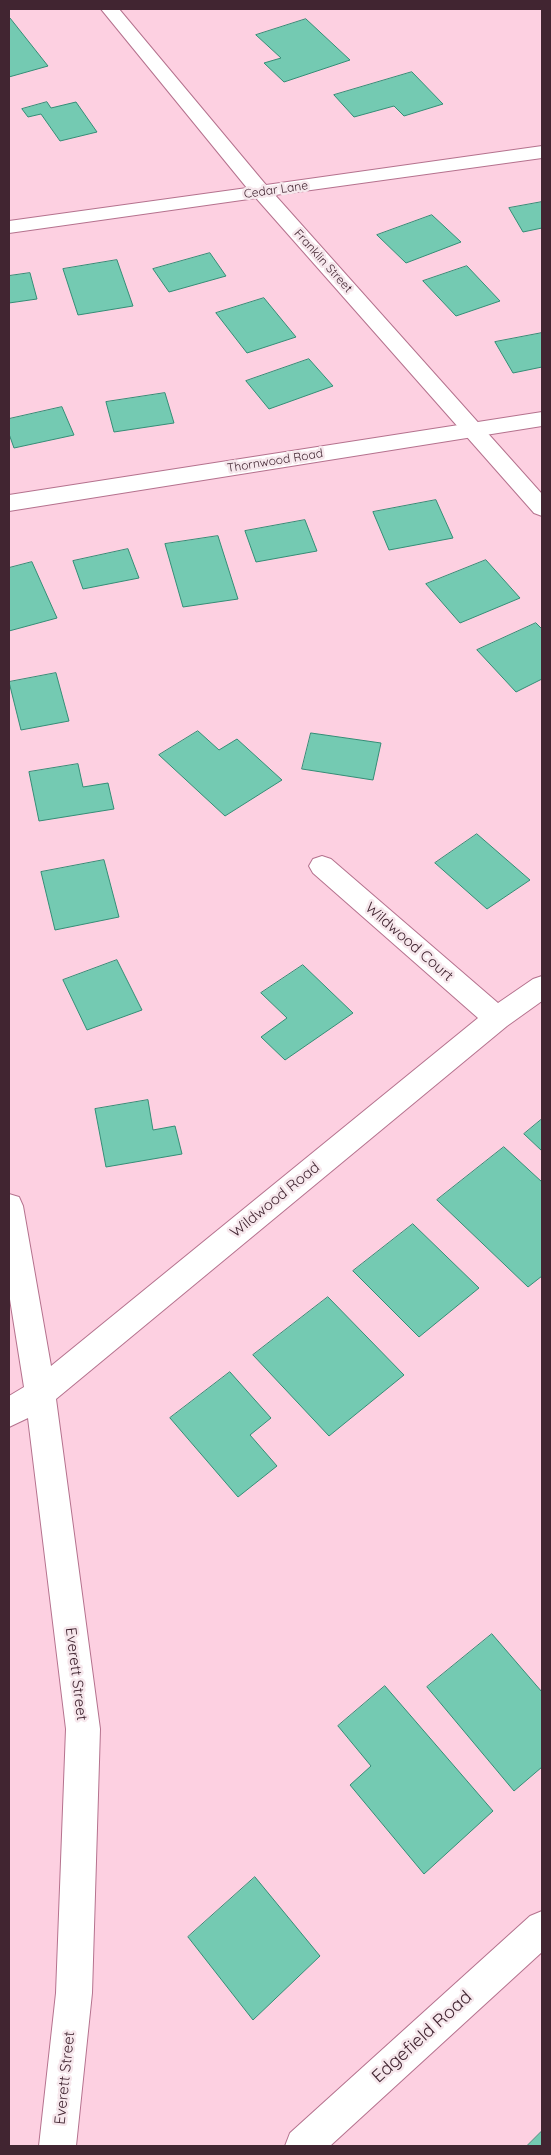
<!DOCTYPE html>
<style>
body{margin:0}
#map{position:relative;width:551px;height:2155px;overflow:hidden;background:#fdd0e1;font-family:Quicksand,sans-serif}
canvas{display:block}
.frame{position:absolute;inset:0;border:10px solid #412531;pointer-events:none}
</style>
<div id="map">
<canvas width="551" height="2155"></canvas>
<div class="frame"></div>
</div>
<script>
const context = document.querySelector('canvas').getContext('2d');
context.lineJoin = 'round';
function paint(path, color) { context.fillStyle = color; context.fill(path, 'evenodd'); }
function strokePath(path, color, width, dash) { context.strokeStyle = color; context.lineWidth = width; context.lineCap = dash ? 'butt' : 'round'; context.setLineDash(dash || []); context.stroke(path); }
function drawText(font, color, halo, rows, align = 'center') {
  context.font = font + ' Quicksand,sans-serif'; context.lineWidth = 5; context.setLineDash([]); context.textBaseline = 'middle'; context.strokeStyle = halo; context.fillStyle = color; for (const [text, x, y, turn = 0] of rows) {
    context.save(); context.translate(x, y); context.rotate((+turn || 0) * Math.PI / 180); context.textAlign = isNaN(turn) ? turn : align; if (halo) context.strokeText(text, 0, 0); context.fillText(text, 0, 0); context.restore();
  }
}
const building = new Path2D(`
 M9 18H10L48 66 9 77Z
 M306 19 350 60 284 82 264 63 281 58 256 35Z
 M412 72 443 104 404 116 394 106 354 117 334 95Z
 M47 102 51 108 76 102 97 132 60 141 41 114 28 117 22 109Z
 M542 202V228L523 232 509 208Z
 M432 215 461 242 406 263 377 235Z
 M210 253 226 276 169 292 153 269Z
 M117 260 133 306 78 315 63 269Z
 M467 266 500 301 456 316 423 281Z
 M30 273 37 299 9 303V276Z
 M264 298 296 337 247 353 216 313Z
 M542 333V367L513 373 495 342Z
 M309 359 333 386 269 409 246 381Z
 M165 393 174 423 114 432 106 402Z
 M62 407 74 435 14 448 9 434V419Z
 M436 500 453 538 389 550 373 512Z
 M305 520 317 551 256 562 245 531Z
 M218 536 238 599 183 607 165 544Z
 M128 549 139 578 83 589 73 561Z
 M486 560 520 598 460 623 426 584Z
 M32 562 57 618 9 631V568Z
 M536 623 542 629V679L516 692 477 650Z
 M56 673 69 721 21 730 9 682Z
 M198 731 219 750 237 739 282 780 225 816 159 755Z
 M311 733 381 743 373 780 302 769Z
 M78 764 83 787 108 783 114 809 39 821 29 772Z
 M477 834 530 880 487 909 435 863Z
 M104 860 119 917 55 930 41 872Z
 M117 960 142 1010 87 1030 63 980Z
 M303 965 353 1013 285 1060 261 1037 287 1018 261 993Z
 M148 1100 153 1130 175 1126 182 1154 106 1167 95 1109Z
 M542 1119V1151L524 1134Z
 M504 1147 542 1182V1276L528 1287 437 1200Z
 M413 1224 479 1288 419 1337 353 1271Z
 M328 1297 404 1375 329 1436 253 1355Z
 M230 1372 271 1418 250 1435 277 1466 238 1497 170 1418Z
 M492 1634 542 1692V1767L514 1791 427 1687Z
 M385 1686 493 1811 424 1874 350 1785 371 1766 338 1726Z
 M255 1877 320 1956 253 2020 188 1937Z
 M542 2131V2146H527Z`);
const street = new Path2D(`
 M542 412V426L9 511V495Z
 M322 856 331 859 498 1003 533 979 542 976V1001L507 1026 56 1399 100 1729 92 1993 76 2146H39L56 1993 66 1729 28 1418 9 1427V1396L24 1387 9 1293V1194L19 1197 23 1206 51 1366 478 1018 313 873 309 866 313 859Z
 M542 1911V1952L330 2146H285L290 2133 530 1916Z`);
const secondary = new Path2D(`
 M101 9H119L266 185 542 146V158L275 195 542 494V516L534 513 256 198 9 233V221L247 188Z`);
const farStreetnames = [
 ["Cedar Lane",276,190,-8],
 ["Franklin Street",323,261,48],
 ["Thornwood Road",275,461,-9]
];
const streetNames = [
 ["Wildwood Court",409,942,41],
 ["Wildwood Road",275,1200,-39],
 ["Everett Street",76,1674,83],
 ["Everett Street",65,2078,-84]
];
const nearStreetnames = [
 ["Edgefield Road",422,2037,-42]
];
paint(building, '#74cab2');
strokePath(building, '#348d76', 1);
strokePath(street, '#b5728e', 2);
strokePath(secondary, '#b5728e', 2);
paint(street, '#fff');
paint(secondary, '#fff');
drawText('12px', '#412531', '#f6e7ec', farStreetnames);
drawText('15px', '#412531', '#f6e7ec', streetNames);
drawText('18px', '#412531', '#f6e7ec', nearStreetnames);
</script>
